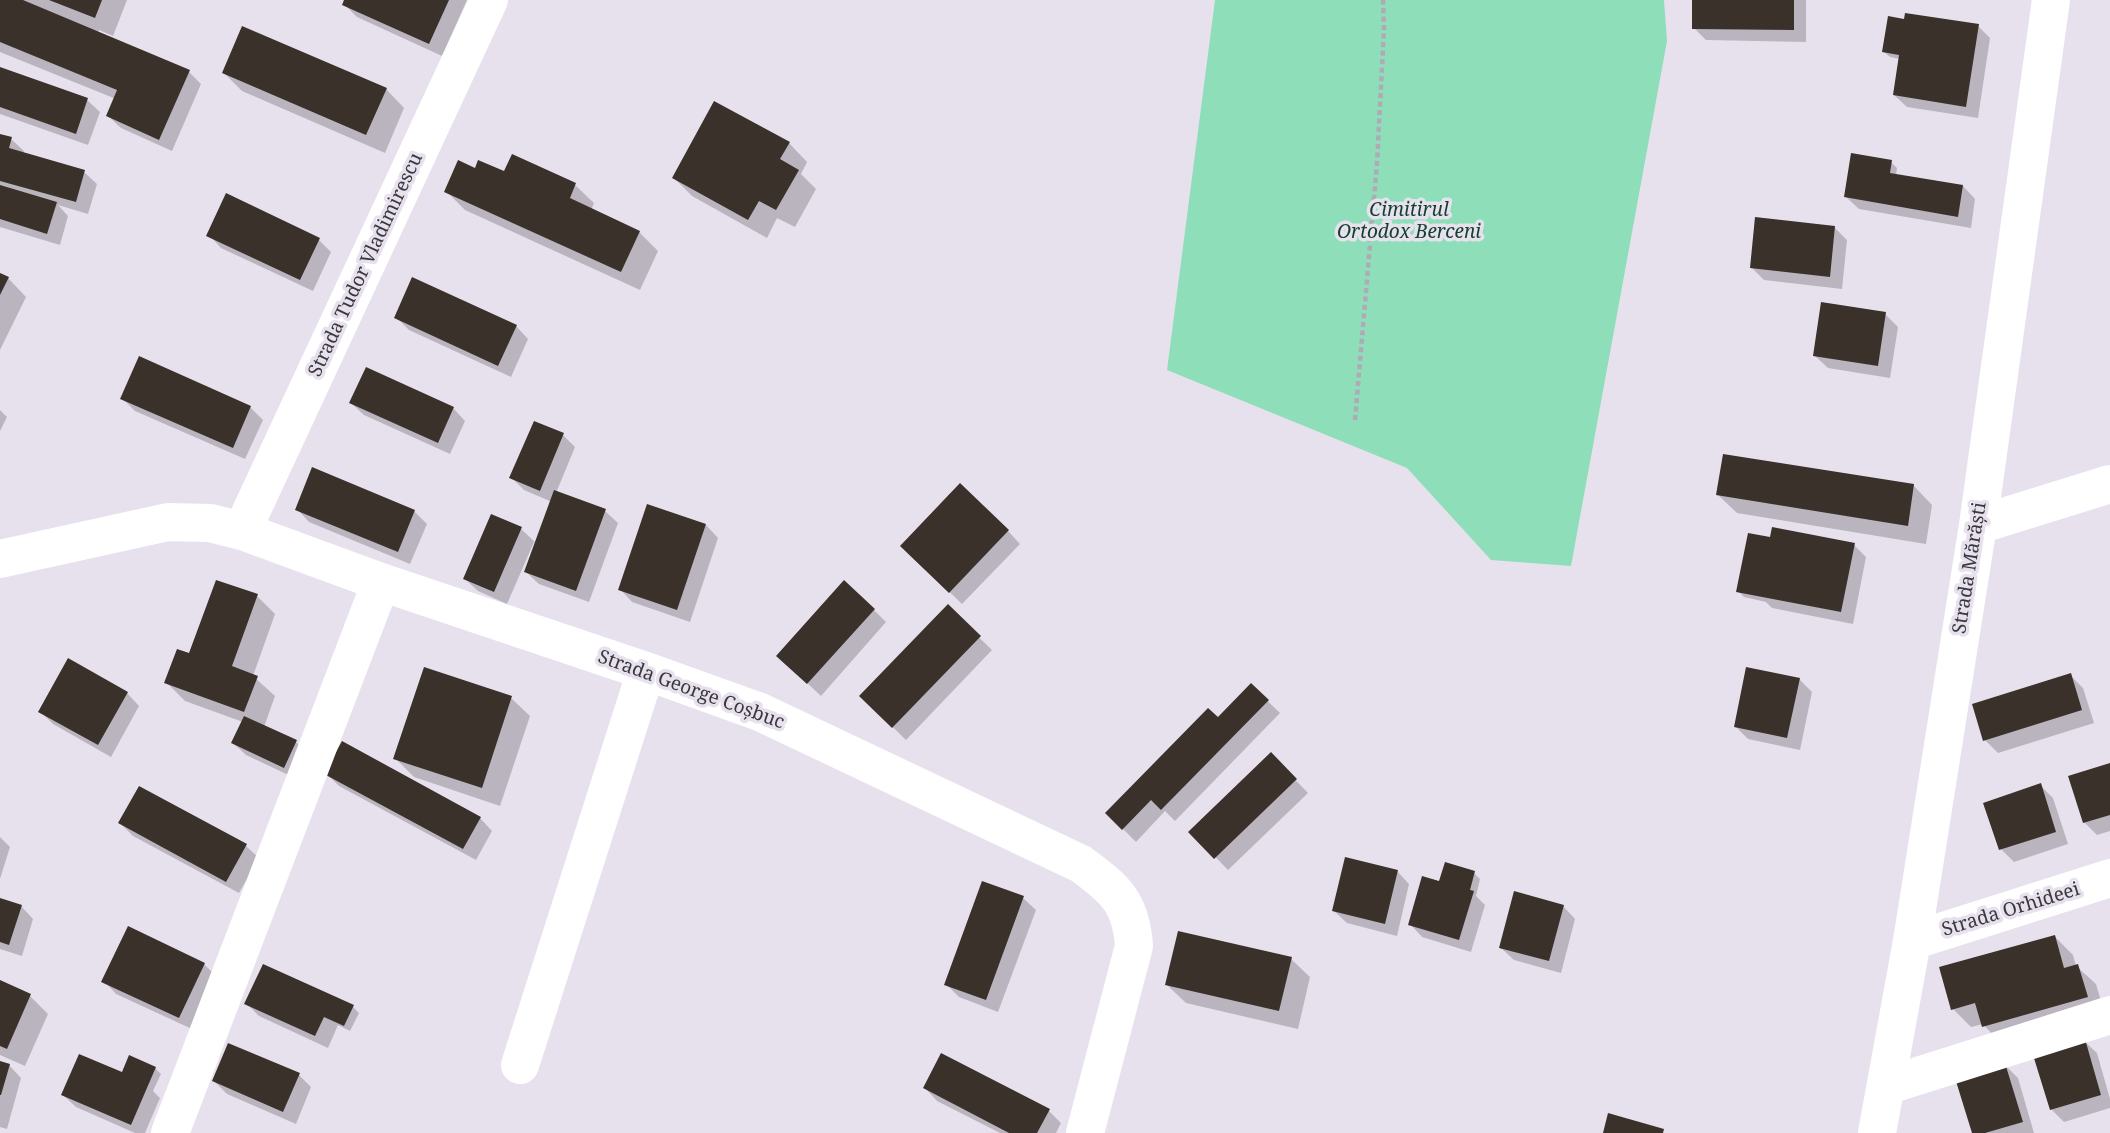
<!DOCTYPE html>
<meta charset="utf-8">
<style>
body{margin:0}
canvas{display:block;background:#e7e1ee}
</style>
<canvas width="2110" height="1133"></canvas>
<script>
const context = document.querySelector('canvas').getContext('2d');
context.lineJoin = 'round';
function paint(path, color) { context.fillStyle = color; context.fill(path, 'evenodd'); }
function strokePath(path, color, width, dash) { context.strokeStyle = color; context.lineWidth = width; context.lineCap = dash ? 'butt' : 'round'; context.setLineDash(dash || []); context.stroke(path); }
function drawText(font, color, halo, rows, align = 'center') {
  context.font = font + ' "Noto Serif",serif'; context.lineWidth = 7; context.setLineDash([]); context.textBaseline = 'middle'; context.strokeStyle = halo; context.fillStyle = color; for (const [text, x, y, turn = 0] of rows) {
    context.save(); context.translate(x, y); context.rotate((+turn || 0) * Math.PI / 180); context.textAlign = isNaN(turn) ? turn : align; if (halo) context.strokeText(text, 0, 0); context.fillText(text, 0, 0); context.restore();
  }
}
const green = new Path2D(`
 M1215 0H1664L1667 41 1571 566 1491 560 1407 468 1167 370Z`);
const shadow = new Path2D(`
 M0 0H127L113 36 99 30 98 33 189 72 201 84 172 151 121 128 108 116 116 99 0 52Z
 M346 0H467L442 56 357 17 344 4Z
 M1694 0H1806V42L1706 40 1694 28Z
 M1978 26 1990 38 1978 118 1907 107 1894 95 1900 59 1890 57 1884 52Z
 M0 69 87 100 100 112 88 145 0 114Z
 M224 73 386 89 404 108 385 153 242 91Z
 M0 136 11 139 24 151 23 154 84 172 97 184 88 214 58 205 68 216 60 245 0 227Z
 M789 143 807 162 801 174 816 189 795 227 777 218 767 238 692 196 674 178Z
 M512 157 575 185 594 203 591 210 639 232 658 251 640 290 465 210 446 191 475 170 505 174Z
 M1891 162 1897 168 1896 175 1963 186 1975 199 1971 228 1859 209 1846 197Z
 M1834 227 1847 240 1842 289 1764 280 1752 268Z
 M209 235 319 240 331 252 313 291 221 248Z
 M0 275 8 278 26 297 0 350Z
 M1885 314 1898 327 1890 378 1828 368 1815 356Z
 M396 317 516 326 528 339 511 377 409 330Z
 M122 398 250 407 263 420 245 459 135 411Z
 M351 403 453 408 465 421 450 454 364 415Z
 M0 410 7 417 0 431Z
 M563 435 575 447 556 493 605 511 618 523 589 602 539 584 526 572 552 502 524 490 512 478Z
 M1914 486 1932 505 1926 544 1737 513 1718 495Z
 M297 509 414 511 427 524 410 564 309 522Z
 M492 516 521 529 536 543 534 542 507 604 478 591 465 579Z
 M706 525 718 538 690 622 632 602 620 589Z
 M1008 531 1020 544 962 604 902 546Z
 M1769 539 1854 545 1866 557 1853 624 1772 608 1766 602 1744 597 1738 591Z
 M257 596 275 614 253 676 275 696 264 727 296 742 309 754 297 779 246 755 233 743 243 722 185 701 166 682 190 655Z
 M948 607 992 650 906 740 861 696Z
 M874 610 886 622 821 696 791 668Z
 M2070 675 2083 688 2094 723 1998 753 1985 740Z
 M1799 679 1812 692 1800 750 1748 739 1735 726Z
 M1251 685 1280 713 1175 821 1165 811 1136 842 1107 813 1218 719Z
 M127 693 139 706 111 757 53 724 40 711Z
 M511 698 530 716 500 806 414 777 395 758Z
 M1271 755 1308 793 1228 870 1191 832Z
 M2110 765V831L2097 835 2084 822Z
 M326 773 480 818 492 831 476 860 339 786Z
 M2040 785 2053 798 2068 844 2014 862 2001 849 1986 804Z
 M140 788 246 846 259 858 239 893 133 836 120 823Z
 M0 837 10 847 0 879Z
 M1397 871 1409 884 1397 936 1347 923 1334 911Z
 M1474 873 1480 879 1476 896 1485 905 1471 952 1422 937 1410 924Z
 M1023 898 1036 910 998 1012 959 997 946 984Z
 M0 900 21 906 33 919 22 956 0 949Z
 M1563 906 1575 919 1561 973 1514 960 1501 948Z
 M2054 936 2073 955 2076 966 2096 984 2105 1015 2002 1045 1983 1024 1971 1027 1953 1009Z
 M1291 959 1310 977 1298 1029 1186 1003 1167 985Z
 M204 964 217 977 192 1029 116 994 104 981Z
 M0 982 29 995 48 1014 25 1066 0 1055Z
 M246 1003 353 1007 359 1013 350 1031 338 1025 328 1048 259 1016Z
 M2084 1041 2097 1053 2110 1099V1108L2064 1122 2051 1109Z
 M0 1063 9 1065 21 1078 7 1129 0 1127Z
 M2005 1065 2018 1078 2034 1133H1973Z
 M155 1068 161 1074 153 1091 160 1098 145 1133H135L76 1107 63 1095Z
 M299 1075 311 1087 296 1124 227 1094 214 1081Z
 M925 1088 1049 1111 1061 1123 1056 1133H1000L937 1101Z`);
const building = new Path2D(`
 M0 0H23L190 70 159 140 106 116 117 90 0 42Z
 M49 0H102L95 18Z
 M344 0H449L429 44 342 5Z
 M1692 0H1794V30L1692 29Z
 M1905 13 1979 24 1966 107 1893 95 1899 55 1882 52 1888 16 1904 19Z
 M242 26 387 88 366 135 222 73Z
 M0 67 88 98 76 134 0 107Z
 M714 101 790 142 780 159 799 170 776 210 759 201 748 220 672 178Z
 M0 134 12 137 9 148 85 170 76 202 0 181Z
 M1851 153 1892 160 1890 173 1963 185 1958 217 1844 197Z
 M512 154 576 183 570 198 640 231 621 272 444 192 458 160 475 168 478 160 504 171Z
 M0 185 57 202 47 234 0 219Z
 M226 193 320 238 300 280 206 236Z
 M1755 217 1835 226 1830 277 1750 268Z
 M0 273 9 277 0 295Z
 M412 277 517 325 498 366 394 318Z
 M1821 302 1886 312 1878 366 1813 356Z
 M139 356 251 406 233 448 120 399Z
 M366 367 454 407 438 443 349 403Z
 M534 421 564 433 540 491 509 478Z
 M1723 454 1914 484 1908 526 1716 495Z
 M312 467 415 510 398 552 295 510Z
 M960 483 1009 530 949 593 900 546Z
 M554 490 606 509 576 591 524 572Z
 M647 504 706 524 677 610 618 590Z
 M491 514 522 527 494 592 463 579Z
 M1772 527 1855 543 1841 612 1736 592 1748 533 1770 537Z
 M216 580 258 594 232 666 258 676 244 712 164 683 177 649 189 653Z
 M844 580 875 609 807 684 776 656Z
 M948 604 981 636 892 728 859 696Z
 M68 658 128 692 98 745 38 712Z
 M424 667 512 696 482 788 393 759Z
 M1746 667 1800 678 1787 738 1734 727Z
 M2071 673 2082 710 1983 741 1972 704Z
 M1251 683 1269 700 1161 810 1151 800 1122 830 1105 813 1208 708 1218 717Z
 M244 716 297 740 284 768 231 743Z
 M342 741 481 817 463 849 324 774Z
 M1271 752 1297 779 1214 859 1188 832Z
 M2110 763V815L2083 823 2068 776Z
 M2041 783 2056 832 1999 850 1983 803Z
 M139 786 247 844 226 882 118 823Z
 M1345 857 1398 870 1385 924 1332 911Z
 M1445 862 1475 871 1470 890 1474 891 1459 940 1408 925 1422 876 1439 881Z
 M982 881 1024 896 986 1000 944 985Z
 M1514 891 1564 905 1549 961 1499 948Z
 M0 898 22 905 9 945 0 942Z
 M128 926 205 963 179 1018 101 982Z
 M1178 931 1292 957 1279 1011 1165 985Z
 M2055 935 2064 968 2078 964 2088 997 1982 1027 1975 1003 1951 1010 1939 967Z
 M263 964 354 1005 344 1026 324 1017 315 1036 244 1004Z
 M0 980 31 994 7 1049 0 1046Z
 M2085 1039 2101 1095 2050 1110 2033 1055Z
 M228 1043 300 1073 283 1112 212 1081Z
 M941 1053 1050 1109 1037 1133H1009L923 1088Z
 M79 1054 122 1072 129 1055 156 1067 131 1125 61 1095Z
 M0 1061 10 1064 1 1095H0Z
 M2005 1063 2023 1122 1985 1133H1972L1955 1078Z
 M1608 1113 1664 1129 1663 1133H1603Z`);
const path = new Path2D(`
 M1355 420 1377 163 1384 29 1383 0`);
const street = new Path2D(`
 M1978 525 2110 484
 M242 531 489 0
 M0 559 168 522 210 523 242 531 381 582 646 671 760 712 1081 864C1115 889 1131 902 1134 946L1085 1133
 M1912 941 2110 878
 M520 1065 646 671
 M1886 1086 2110 1015
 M170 1133 381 582
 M1877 1133 1912 941 1978 525 2051 0`);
const parkNames = [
 ["Cimitirul",1409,211],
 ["Ortodox Berceni",1409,233]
];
const streetNames = [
 ["Strada Tudor Vladimirescu",366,265,-65],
 ["Strada Mărăști",1970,568,-81],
 ["Strada George Coșbuc",691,690,20],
 ["Strada Orhideei",2011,910,-17]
];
paint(green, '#8edfb9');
paint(shadow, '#0003');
paint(building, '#3a312b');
strokePath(path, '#afaab5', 4.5, [5, 3.5]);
strokePath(street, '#fff', 38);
drawText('italic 19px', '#13412e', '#e7e1ee', parkNames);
drawText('19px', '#3a383d', '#e7e1ee', streetNames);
</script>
